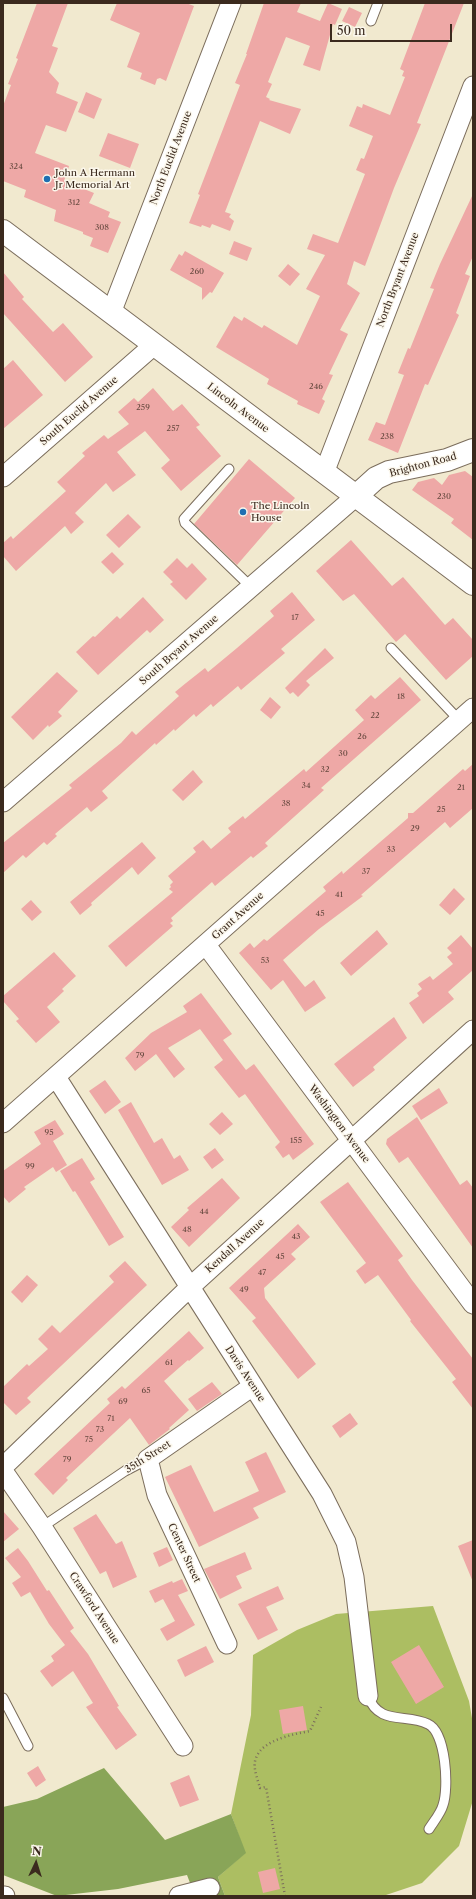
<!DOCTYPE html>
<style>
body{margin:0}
#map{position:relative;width:476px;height:1899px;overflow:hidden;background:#f1e9cf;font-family:"Libre Caslon Text",serif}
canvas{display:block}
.frame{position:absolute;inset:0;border:4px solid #3b2a1e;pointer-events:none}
.north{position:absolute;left:16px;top:1843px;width:40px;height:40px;-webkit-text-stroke:3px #fbf7ec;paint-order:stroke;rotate:4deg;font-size:11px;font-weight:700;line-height:16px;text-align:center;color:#3b2a1e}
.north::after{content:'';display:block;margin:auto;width:14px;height:18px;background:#3b2a1e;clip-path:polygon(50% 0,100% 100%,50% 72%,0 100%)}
.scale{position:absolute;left:330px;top:24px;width:122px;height:18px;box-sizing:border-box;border:2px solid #3b2a1e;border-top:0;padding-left:5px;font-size:12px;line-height:14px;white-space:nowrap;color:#3b2a1e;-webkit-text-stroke:3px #fbf7ec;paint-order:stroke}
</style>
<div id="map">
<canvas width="476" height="1899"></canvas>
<div class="frame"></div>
<div class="north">N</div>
<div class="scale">50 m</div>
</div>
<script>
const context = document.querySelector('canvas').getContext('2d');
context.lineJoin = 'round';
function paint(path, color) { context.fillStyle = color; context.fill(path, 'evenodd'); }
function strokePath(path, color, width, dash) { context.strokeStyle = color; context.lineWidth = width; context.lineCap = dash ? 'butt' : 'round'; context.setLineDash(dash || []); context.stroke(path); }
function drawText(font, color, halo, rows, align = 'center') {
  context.font = font + ' "Libre Caslon Text",serif'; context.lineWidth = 3; context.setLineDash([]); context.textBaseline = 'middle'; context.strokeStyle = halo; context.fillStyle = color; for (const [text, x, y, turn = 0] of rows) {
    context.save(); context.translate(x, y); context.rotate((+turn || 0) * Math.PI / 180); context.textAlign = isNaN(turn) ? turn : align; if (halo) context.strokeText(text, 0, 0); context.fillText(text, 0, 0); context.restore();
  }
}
const green = new Path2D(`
 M433 1606 469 1701 473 1724V1800L459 1846 422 1883 383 1896H225L218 1877 245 1853 231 1814 251 1715 253 1655 297 1630 336 1614Z`);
const forest = new Path2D(`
 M104 1768 165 1840 231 1814 246 1853 218 1877 225 1896H195L187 1875 118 1889 57 1896 3 1875V1807L37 1799Z`);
const building = new Path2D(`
 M37 3H68L52 46 58 48 49 72 59 83 56 93 78 102 66 132 46 125 35 153 69 166 64 181 94 193 89 203 110 212 108 217 121 222 108 253 90 246 93 238 83 234V232L54 221 56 210 24 197 26 190 3 181V106L11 85 8 84 18 59 16 58Z
 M117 3H186L194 6 166 81 160 78 157 79 155 85 140 79 142 73 127 67 140 33 110 20Z
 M264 3H301L297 12 320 21 328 3 342 9 335 25 333 24 320 71 303 65 310 46 286 37 268 82 272 84 266 97 270 99 269 100 301 109 290 134 260 121 225 212 231 214 229 217 234 221 230 231 212 224 210 228 202 225 201 227 189 223 200 195 198 194 240 85 235 83 247 54H246Z
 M425 3H464L417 123 421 124 394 188 365 266 354 261 347 284 360 293 340 330 348 334 329 374 333 375 322 399 325 401 319 414 297 404 298 401 267 384 269 379 216 347 234 316 242 321 244 317 262 328 264 325 297 345 320 296 306 289 325 255 307 249 313 234 338 243 365 174 356 170 361 158 364 159 373 136 349 126 357 106 362 108 363 104 390 115 405 77 402 76 404 71 400 69Z
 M349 7 362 13 355 27 342 21Z
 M86 92 102 99 94 119 78 112Z
 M108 133 139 144 130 168 99 156Z
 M473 194V256L465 274 470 276 456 313 459 315 428 385 425 384 398 453 368 440 376 422 385 425 404 375 398 373 408 348 410 349 434 289 430 288 440 264Z
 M234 241 252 248 247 261 229 254Z
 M185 251 224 273 212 293 210 292 202 300V288L170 270 179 254 182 256Z
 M288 264 300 274 290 286 278 276Z
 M3 272 24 297 22 299 53 332 63 323 93 357 65 382 3 313Z
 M13 360 43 395 3 429V369Z
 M153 388 173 411 182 404 200 425 196 427 221 456 181 491 161 468 170 460 145 431 117 452 136 475 113 492 106 483 75 513 84 522 71 534 65 526 16 571 3 556V543L11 536 13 539 66 491 57 482 85 456 82 453 104 435 108 439 129 424 118 412 134 398 138 402Z
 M249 459 295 498 237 565 194 524Z
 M465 471 473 477V540L451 523 454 519 412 490 418 482 434 478 442 485 449 475Z
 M128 514 141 527 119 548 106 535Z
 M351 540 392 586 403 577 445 625 453 618 473 640V656L446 680 405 634 396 642 354 594 343 601 316 571Z
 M112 552 124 564 113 574 101 562Z
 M177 558 187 568 192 563 207 579 186 600 170 584 173 582 163 572Z
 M292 592 315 620 281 649 285 653 241 690 238 686 213 707 211 704 196 717 194 714 175 731 174 729 156 745 155 743 102 791 108 798 91 812 87 807 55 834 57 836 47 845 44 842 26 858 23 855 3 873V843L72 788 69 785 121 743 132 731 136 735 179 696 175 692 186 683 205 668 208 672 237 648 274 616 270 611Z
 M143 597 164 620 150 633 147 630 98 675 76 652 93 636 95 637 117 616 120 619Z
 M325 648 334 658 306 681 310 685 298 697 293 692 290 694 285 688Z
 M57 672 78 691 58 712 62 716 49 727 48 725 33 740 11 717Z
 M400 677 421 700 321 788 324 790 265 843 268 846 253 858 251 856 215 886 212 882 171 918 173 921 170 923 173 926 126 967 108 946 173 892 169 889 171 887 170 885 173 882 168 876 196 852 193 848 203 840 211 849 231 832 228 828 243 816 245 819 304 769 306 772 364 720 355 710 371 695 375 699Z
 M270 697 281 707 271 719 260 710Z
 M473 764V808L450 828 445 822 361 895 363 896 319 929 283 960 305 987 314 980 326 998 305 1012 283 980 271 990 239 953 250 943 254 948 264 939 267 941 326 891 323 887 342 871 343 874 408 818V813H413L463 769 465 771Z
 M193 770 203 782 183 801 172 790Z
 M142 842 156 858 138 875 132 867 91 903 92 905 80 915 70 902Z
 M454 888 465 899 450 915 439 905Z
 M31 900 42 912 32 921 21 909Z
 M377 930 388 944 351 976 340 963Z
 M461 935 473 949V970L448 992 454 999 423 1024 409 1003 419 996 417 993 422 989 418 984 430 976 433 980 453 964 447 957 452 953 447 948Z
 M54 952 76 976 62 989 64 991 47 1007 60 1022 36 1043 16 1021 19 1019 3 1001V996Z
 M201 993 232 1034 223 1040 246 1070 254 1064 314 1144 293 1160 289 1154 283 1158 275 1147 280 1142 245 1094 239 1098 214 1067 223 1060 200 1029 168 1048 185 1069 174 1078 156 1054 135 1071 125 1058 151 1033 187 1012 183 1006Z
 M394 1017 407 1038 373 1067 375 1070 353 1087 334 1064Z
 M105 1080 121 1102 105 1114 89 1091Z
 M439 1088 448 1103 421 1120 412 1106Z
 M131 1102 154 1143 162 1138 174 1159 180 1155 189 1170 162 1185 118 1110Z
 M222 1112 233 1124 220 1135 209 1124Z
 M417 1117 460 1185 467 1180 473 1188V1248L408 1157 399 1163 386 1144 387 1139Z
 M55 1120 64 1134 53 1141 67 1165 56 1172 53 1167 24 1187 26 1189 9 1203 3 1196V1171L41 1144 34 1132Z
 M215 1148 224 1160 212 1169 203 1157Z
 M82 1158 95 1179 90 1182 124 1237 109 1246 75 1191 73 1192 60 1171Z
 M222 1178 240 1198 189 1247 171 1227 189 1210 187 1208Z
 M348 1182 403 1256 398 1260 412 1280 473 1359V1409L452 1382 456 1379 410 1321 411 1320 378 1275 365 1284 356 1271 366 1263 320 1202Z
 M298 1224 310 1237 291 1254 296 1259 264 1288 265 1298 316 1364 298 1379 252 1321 256 1318 229 1288Z
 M125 1261 147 1285 27 1398 31 1402 16 1415 3 1402V1387L27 1364 29 1366 48 1349 38 1339 52 1325 60 1333 114 1282 109 1276Z
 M27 1275 38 1285 22 1303 11 1292Z
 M189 1331 204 1348 189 1361 188 1360 164 1381 189 1410 169 1428 170 1429 149 1445 130 1418 66 1478 68 1480 53 1495 34 1474 110 1403 107 1399 122 1386 125 1389Z
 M212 1382 222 1394 197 1411 188 1399Z
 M350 1413 358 1424 340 1438 332 1426Z
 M266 1452 286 1492 253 1508 259 1518 199 1547 165 1477 191 1465 214 1512 259 1491 245 1462Z
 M3 1511 19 1529 3 1542Z
 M96 1514 116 1544 122 1541 137 1577 113 1588 106 1571 100 1574 73 1528Z
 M473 1540V1582L458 1546Z
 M167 1547 173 1560 159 1567 153 1553Z
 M18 1548 28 1561 47 1591 49 1590 74 1628 70 1631 88 1654 119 1706 117 1707 137 1735 116 1750 86 1707 93 1703 73 1671 52 1687 40 1671 54 1661 51 1656 65 1645 49 1624 30 1592 21 1597 12 1583 21 1577 5 1558Z
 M245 1552 252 1569 236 1576 242 1588 220 1599 204 1569Z
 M182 1579 188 1591 178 1595 195 1625 167 1641 160 1629 175 1621 163 1599 155 1603 149 1591 172 1581 173 1583Z
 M278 1586 284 1599 266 1607 278 1630 258 1640 238 1604Z
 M419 1645 444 1687 416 1704 391 1662Z
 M206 1646 214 1662 185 1677 177 1660Z
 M303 1706 307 1730 283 1734 279 1710Z
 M38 1766 46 1780 36 1787 27 1773Z
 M189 1775 199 1800 180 1807 170 1783Z
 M275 1868 280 1889 263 1893 258 1872Z`);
const path = new Path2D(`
 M285 1896 266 1787 260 1788C258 1780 252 1767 256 1758 262 1740 294 1734 310 1731L321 1707`);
const service = new Path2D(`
 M371 21 378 3
 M229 469 184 519 185 523 251 587
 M391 648 459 720
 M42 1527 125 1471 148 1459
 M368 1696C379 1726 406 1713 428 1724 446 1732 449 1788 443 1805 441 1813 434 1821 429 1829
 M3 1698 28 1746`);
const minor = new Path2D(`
 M111 313 231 3
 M324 473 473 86
 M3 477 154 345
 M3 802 355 497
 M206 945 473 1304
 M56 1077 322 1494 346 1542 354 1577 368 1696
 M3 1123 473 708
 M3 1467 189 1288 473 1030
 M3 1471 42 1527 183 1746
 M227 1644 157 1495 148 1459 253 1386
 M3 1896H5
 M179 1896 210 1888`);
const tertiary = new Path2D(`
 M3 231 473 584
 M355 497 376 478 389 472 447 460 473 450`);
const markers = [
 [47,179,4,"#1f6fb2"],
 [243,512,4,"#1f6fb2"]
];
const numberNames = [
 ["324",16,167],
 ["312",74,203],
 ["308",102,228],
 ["260",197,272],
 ["246",316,387],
 ["259",143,408],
 ["257",173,429],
 ["238",387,437],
 ["230",444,497],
 ["17",295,618],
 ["18",401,697],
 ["22",375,716],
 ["26",362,737],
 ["30",343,754],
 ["32",325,770],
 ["34",306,786],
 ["21",461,788],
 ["38",286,804],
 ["25",441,810],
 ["29",415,829],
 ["33",391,850],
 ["37",366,872],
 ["41",339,895],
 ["45",320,914],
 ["53",265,961],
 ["79",140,1056],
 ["95",49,1133],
 ["155",296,1141],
 ["99",30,1167],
 ["44",204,1212],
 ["48",187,1230],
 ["43",296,1237],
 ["45",280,1257],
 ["47",262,1273],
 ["49",244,1290],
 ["61",169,1363],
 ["65",146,1391],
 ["69",123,1402],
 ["71",111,1419],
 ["73",100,1430],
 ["75",89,1440],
 ["79",67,1460]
];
const streetNames = [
 ["North Euclid Avenue",171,158,-69],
 ["North Bryant Avenue",398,280,-69],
 ["Lincoln Avenue",238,408,37],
 ["South Euclid Avenue",79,411,-41],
 ["Brighton Road",423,465,-15],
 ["South Bryant Avenue",179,650,-41],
 ["Grant Avenue",238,916,-42],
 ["Washington Avenue",339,1124,53],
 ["Kendall Avenue",235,1246,-42],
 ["Davis Avenue",245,1374,57],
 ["35th Street",148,1457,-32],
 ["Center Street",184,1553,65],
 ["Crawford Avenue",94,1608,57]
];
const poiNames = [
 ["John A Hermann",55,173],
 ["Jr Memorial Art",55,185],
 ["The Lincoln",251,506],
 ["House",251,518]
];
paint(green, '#acbe62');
paint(forest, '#89a558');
paint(building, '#eea8a6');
strokePath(service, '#7b6d5c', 11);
strokePath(minor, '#7b6d5c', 21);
strokePath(tertiary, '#7b6d5c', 24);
strokePath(path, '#7b6d5c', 2.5, [1, 3]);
strokePath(service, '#fff', 9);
strokePath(minor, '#fff', 19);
strokePath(tertiary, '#fff', 22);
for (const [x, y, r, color] of markers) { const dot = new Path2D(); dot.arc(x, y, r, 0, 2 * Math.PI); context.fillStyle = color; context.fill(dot); strokePath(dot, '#fbf7ec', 1.5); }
drawText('8px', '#684a40', null, numberNames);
drawText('10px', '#3b2a1e', '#fbf7ec', streetNames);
drawText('10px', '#3b2a1e', '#fbf7ec', poiNames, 'left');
</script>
